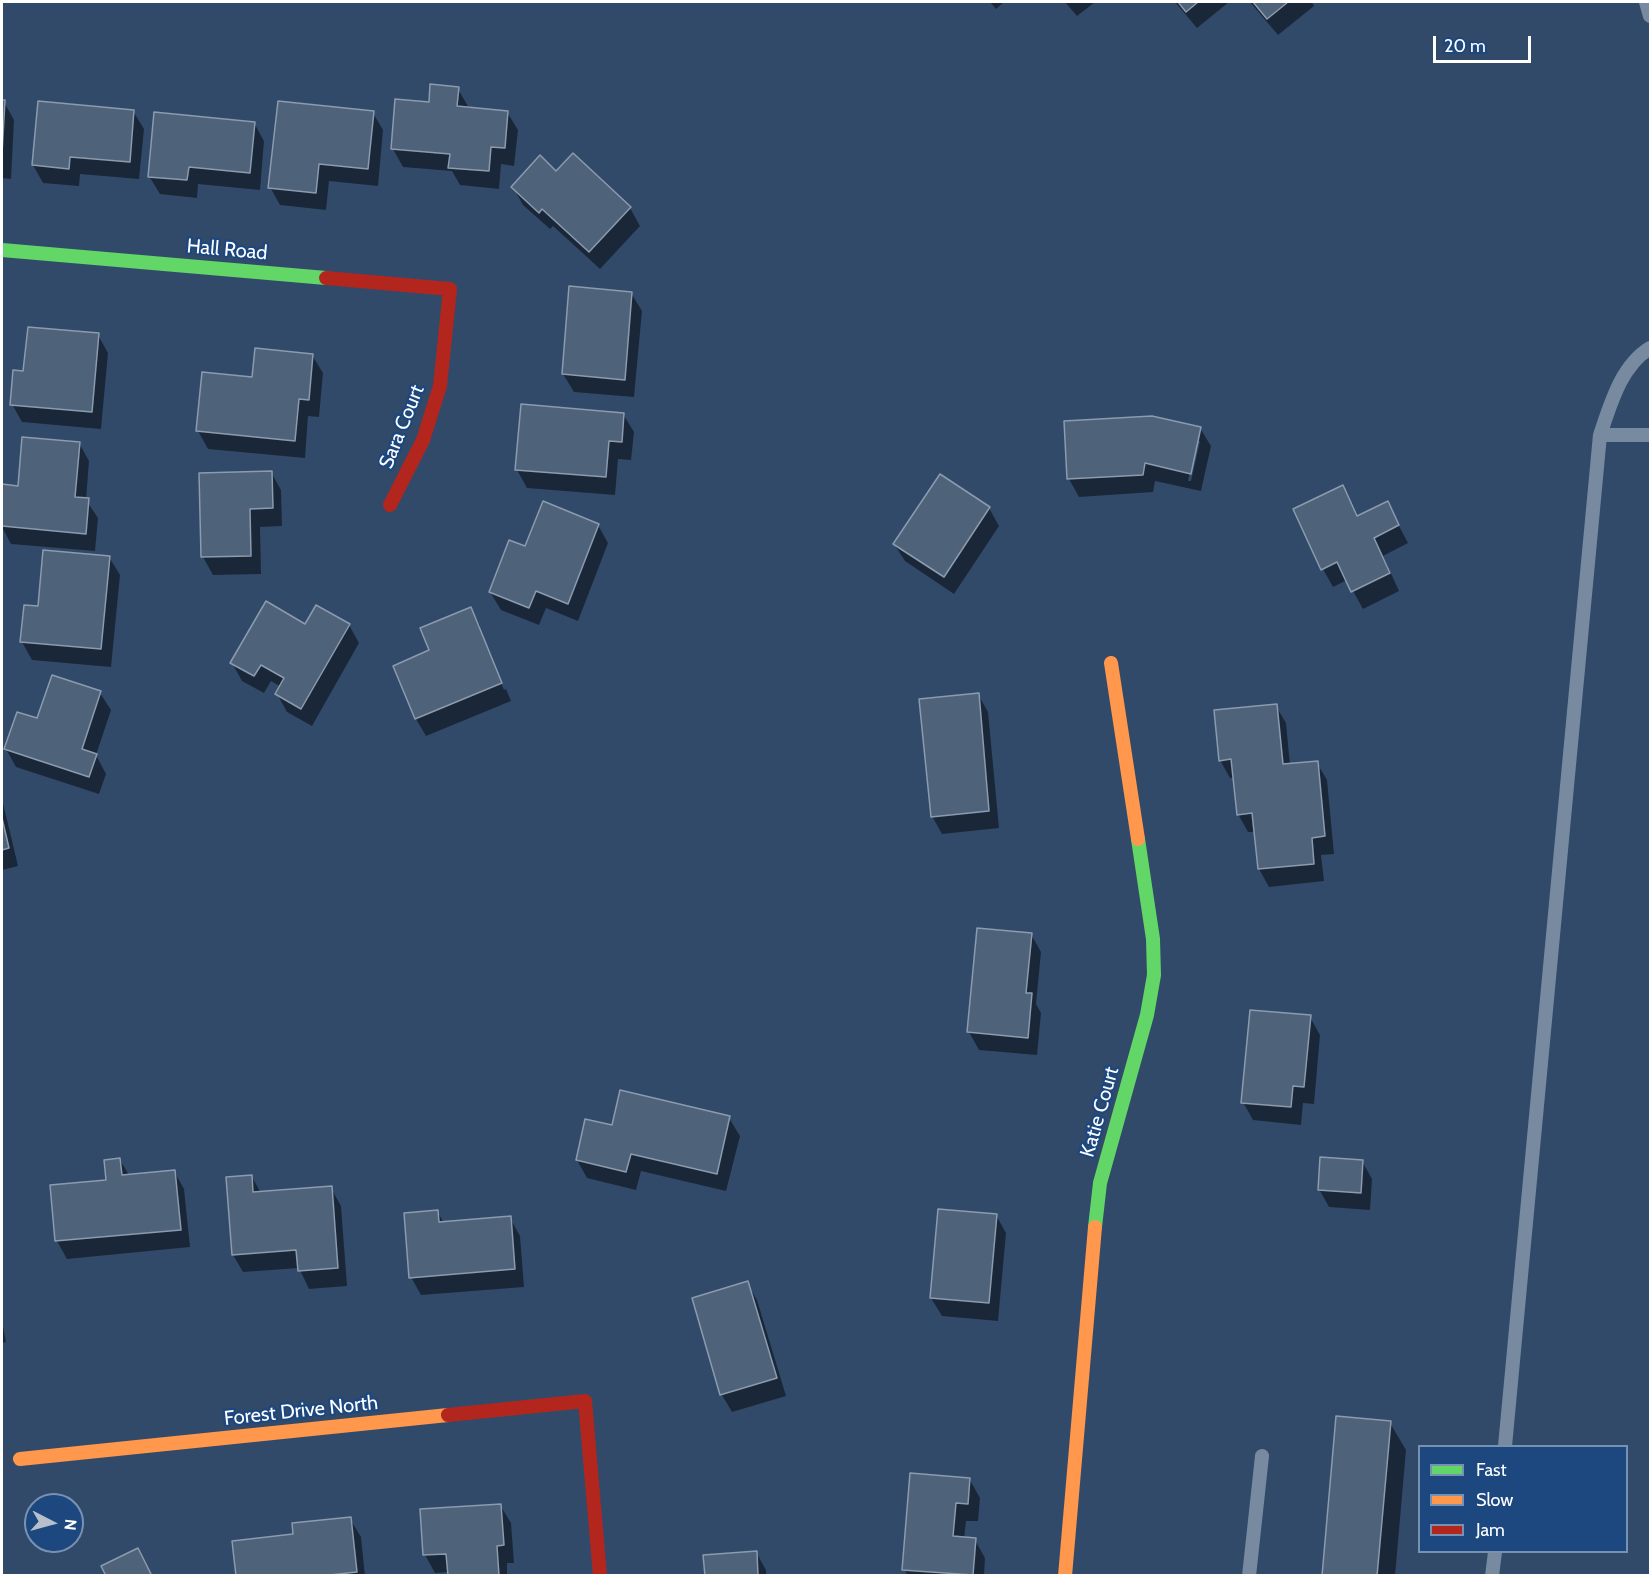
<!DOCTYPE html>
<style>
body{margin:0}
#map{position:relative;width:1652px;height:1577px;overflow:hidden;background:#324a69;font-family:Cabin,sans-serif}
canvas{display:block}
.frame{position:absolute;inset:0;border:3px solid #fff;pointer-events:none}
.legend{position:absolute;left:1418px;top:1445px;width:210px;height:108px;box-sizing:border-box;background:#1c477f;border:2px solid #7791b2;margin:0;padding:8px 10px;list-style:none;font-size:18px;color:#fff}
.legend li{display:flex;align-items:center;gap:12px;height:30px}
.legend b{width:30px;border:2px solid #7791b2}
.north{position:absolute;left:24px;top:1493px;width:60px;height:60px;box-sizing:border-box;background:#1c477f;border:2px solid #7791b2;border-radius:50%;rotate:96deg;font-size:16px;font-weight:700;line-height:24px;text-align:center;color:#fff}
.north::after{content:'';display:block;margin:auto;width:21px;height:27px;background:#b7c0ca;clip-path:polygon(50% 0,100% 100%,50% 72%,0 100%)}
.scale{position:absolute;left:1433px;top:36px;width:98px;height:27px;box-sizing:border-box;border:3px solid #fff;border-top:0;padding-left:8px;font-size:18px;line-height:21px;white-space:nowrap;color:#fff;-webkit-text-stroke:4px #1c477f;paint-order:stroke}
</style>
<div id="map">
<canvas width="1652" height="1577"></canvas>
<div class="frame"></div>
<ul class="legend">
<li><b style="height:8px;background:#63d668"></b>Fast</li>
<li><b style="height:8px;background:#ff974d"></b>Slow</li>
<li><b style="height:8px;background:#b3261e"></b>Jam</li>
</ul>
<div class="north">N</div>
<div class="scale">20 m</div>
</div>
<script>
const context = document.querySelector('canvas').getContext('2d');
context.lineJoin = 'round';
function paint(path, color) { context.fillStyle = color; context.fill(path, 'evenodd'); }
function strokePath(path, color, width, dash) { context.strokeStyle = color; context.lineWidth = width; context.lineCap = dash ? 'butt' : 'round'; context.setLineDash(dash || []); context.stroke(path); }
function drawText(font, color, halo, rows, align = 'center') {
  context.font = font + ' Cabin,sans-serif'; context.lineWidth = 4.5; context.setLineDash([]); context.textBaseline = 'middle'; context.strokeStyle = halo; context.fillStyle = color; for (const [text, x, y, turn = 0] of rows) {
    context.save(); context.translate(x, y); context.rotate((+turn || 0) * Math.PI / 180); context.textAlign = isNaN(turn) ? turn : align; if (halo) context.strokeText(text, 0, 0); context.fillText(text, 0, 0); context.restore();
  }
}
const shadow = new Path2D(`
 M990 2H1004L996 9Z
 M1065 2H1095L1077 16Z
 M1175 2H1229L1197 28Z
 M1250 2H1312L1314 6 1278 35Z
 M458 89 469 108 507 112 518 130 514 166 501 164 499 189 460 185 452 171 403 167 393 149Z
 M2 102H4L14 120 11 179 2 178Z
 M133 111 144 129 139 179 80 174 79 186 43 183 33 165Z
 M373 113 383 130 378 186 329 181 326 210 280 205 270 187Z
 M254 123 264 141 260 190 198 184 197 198 160 194 149 176Z
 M573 155 630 208 640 226 600 269 553 226 550 229 523 205 513 187 556 173Z
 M631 293 642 311 634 397 574 392 563 374Z
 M98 335 108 353 101 429 22 422 12 404 25 373Z
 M312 355 323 373 319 417 308 416 305 458 208 449 198 431 253 379Z
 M623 414 634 432 631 460 618 459 615 495 527 488 517 470Z
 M1065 423 1200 428 1211 446 1201 491 1155 481 1153 492 1079 497 1069 479ZM1197 441H1200L1191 481H1188Z
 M79 443 89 461 86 500 98 518 95 551 11 544 2 527 4 486 20 487Z
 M271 472 281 490 282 526 260 527 261 574 213 575 203 557 200 475Z
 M1342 487 1358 517 1387 503 1408 543 1383 556 1399 591 1363 609 1347 580 1333 587 1323 569Z
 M989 508 999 526 954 594 905 561 894 544Z
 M598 525 608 543 578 621 546 608 539 625 501 610 490 592 526 548Z
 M109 557 120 575 111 667 32 660 22 642Z
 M471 609 480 626H477L504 690 506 689 511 701 426 736 416 719 431 651Z
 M349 625 359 643 312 726 287 712 277 694 281 687 271 681 264 693 242 681 232 663 305 626Z
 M100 693 111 710 96 755 106 774 99 794 16 767 6 749 38 720Z
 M978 694 988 712 999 828 942 834 932 816Z
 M1276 706 1286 723 1290 765 1317 763 1327 780 1334 854 1321 855 1324 881 1269 887 1259 869 1255 832H1248L1238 814 1234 778H1230L1220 760Z
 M2 799 18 866 2 870Z
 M1031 934 1041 952 1036 1004 1041 1013 1037 1055 979 1050 969 1032Z
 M1310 1017 1320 1035 1314 1104 1303 1103 1301 1125 1253 1120 1243 1102Z
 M729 1118 740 1136 726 1191 641 1171 636 1190 587 1178 577 1160 613 1127Z
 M120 1160 129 1175 174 1171 184 1189 190 1247 67 1259 57 1241 108 1181Z
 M1362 1161 1372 1179 1370 1210 1329 1207 1319 1189Z
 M252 1177 261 1193 331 1188 341 1206 347 1286 309 1289 299 1268 243 1272 233 1255Z
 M437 1211 444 1223 510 1218 520 1236 524 1287 421 1295 411 1277Z
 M996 1215 1006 1233 998 1321 942 1316 931 1298Z
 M747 1283 757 1300 786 1396 732 1412 722 1395 693 1299Z
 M2 1321 6 1342 2 1343Z
 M1390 1423 1406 1450 1395 1576H1323Z
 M970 1480 980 1498 978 1521H966L964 1539 975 1540 985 1558 984 1576H908L904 1569Z
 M500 1505 511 1523 514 1563H507V1576H450L449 1572 435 1573 425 1555Z
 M350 1519 361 1537 365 1576H237L294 1536Z
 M756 1552 766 1570V1576H706Z`);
const building = new Path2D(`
 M1178 2H1198L1186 12Z
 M1253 2H1288L1267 19Z
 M430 84 459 87 457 106 508 111 505 148 491 147 489 171 448 168 450 154 391 149 395 99 429 102Z
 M2 100H5L2 154Z
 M38 101 134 110 130 162 70 157 69 169 32 165Z
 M278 101 374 111 368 169 319 164 316 193 268 188Z
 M154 112 255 122 250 173 189 167 187 180 148 177Z
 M573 153 631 207 589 252 542 209 539 213 511 187 540 155 556 171Z
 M569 286 632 292 625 380 562 374Z
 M28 327 99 333 92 412 10 405 13 370 23 371Z
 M255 348 313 354 309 400 299 399 295 441 196 431 202 372 252 377Z
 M521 404 624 413 622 442 609 441 606 477 515 470Z
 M1152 416 1201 427 1191 474 1145 463 1143 475 1067 479 1064 421Z
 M22 437 80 442 75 497 89 498 86 534 2 526V484L18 486Z
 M272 471 273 508 250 509 251 556 201 557 199 473Z
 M940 474 990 507 944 577 893 544Z
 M1343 485 1357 516 1388 501 1399 525 1374 538 1390 573 1351 592 1337 562 1321 570 1293 509Z
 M543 501 599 524 568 604 536 591 529 608 489 592 509 540 525 546Z
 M43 550 110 556 101 649 20 642 24 605 38 606Z
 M266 601 305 624 316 605 350 624 301 709 275 694 284 678 261 665 254 676 230 663Z
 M471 607 502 683 415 719 393 666 429 650 420 628Z
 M52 675 101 691 82 749 97 754 89 777 4 749 17 712 37 718Z
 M979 693 989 811 931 817 919 699Z
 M1277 704 1283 764 1318 761 1325 836 1312 838 1314 864 1258 869 1252 813 1237 815 1231 759 1219 761 1214 710Z
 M2 818 9 848 2 850Z
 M977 928 1032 933 1026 993H1032L1028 1038 967 1032Z
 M1250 1010 1311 1015 1304 1087 1293 1086 1291 1107 1241 1103Z
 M620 1090 730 1116 717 1174 631 1154 626 1172 576 1160 585 1119 612 1125Z
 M1320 1157 1363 1160 1361 1193 1318 1190Z
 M120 1158 122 1175 175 1170 181 1230 55 1241 50 1185 106 1180 104 1160Z
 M252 1175 253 1192 332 1186 338 1268 298 1271 296 1250 232 1255 226 1177Z
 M938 1209 997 1214 989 1303 930 1298Z
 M438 1210 439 1222 511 1216 515 1269 409 1278 404 1213Z
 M748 1281 777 1378 720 1395 692 1298Z
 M1336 1416 1391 1421 1377 1576H1322Z
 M910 1473 970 1478 968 1504 956 1503 953 1536 976 1538 973 1575 902 1570Z
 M501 1504 504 1545 497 1546 499 1576H448L446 1554 423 1555 420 1509Z
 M351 1517 357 1572 320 1576H236L232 1541 293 1534 292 1523Z
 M138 1548 152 1576H106L101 1566Z
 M757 1551 758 1576H705L703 1555Z`);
const lane = new Path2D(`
 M1646 2 1650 16
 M1600 435H1650
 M1505 1446 1600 435C1611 403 1621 366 1650 348
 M1249 1576 1262 1456
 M1492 1576 1495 1552`);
const fast = new Path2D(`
 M2 250 326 278
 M1095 1227 1100 1183 1147 1015 1154 975 1153 939 1138 839`);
const slow = new Path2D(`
 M1111 663 1138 839
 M20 1459 448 1415
 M1065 1576 1095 1227`);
const jam = new Path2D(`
 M326 278 450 289 440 386 423 440 390 505
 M448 1415 585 1401 600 1576`);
const streetNames = [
 ["Hall Road",227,250,5],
 ["Sara Court",402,427,-68],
 ["Katie Court",1100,1112,-74],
 ["Forest Drive North",301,1411,-6]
];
paint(shadow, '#0007');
paint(building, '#4e627a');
strokePath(building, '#8c9bae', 1.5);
strokePath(lane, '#788a9f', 14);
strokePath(fast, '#63d668', 14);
strokePath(slow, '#ff974d', 14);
strokePath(jam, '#b3261e', 14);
drawText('20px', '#fff', '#1c477f', streetNames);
</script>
